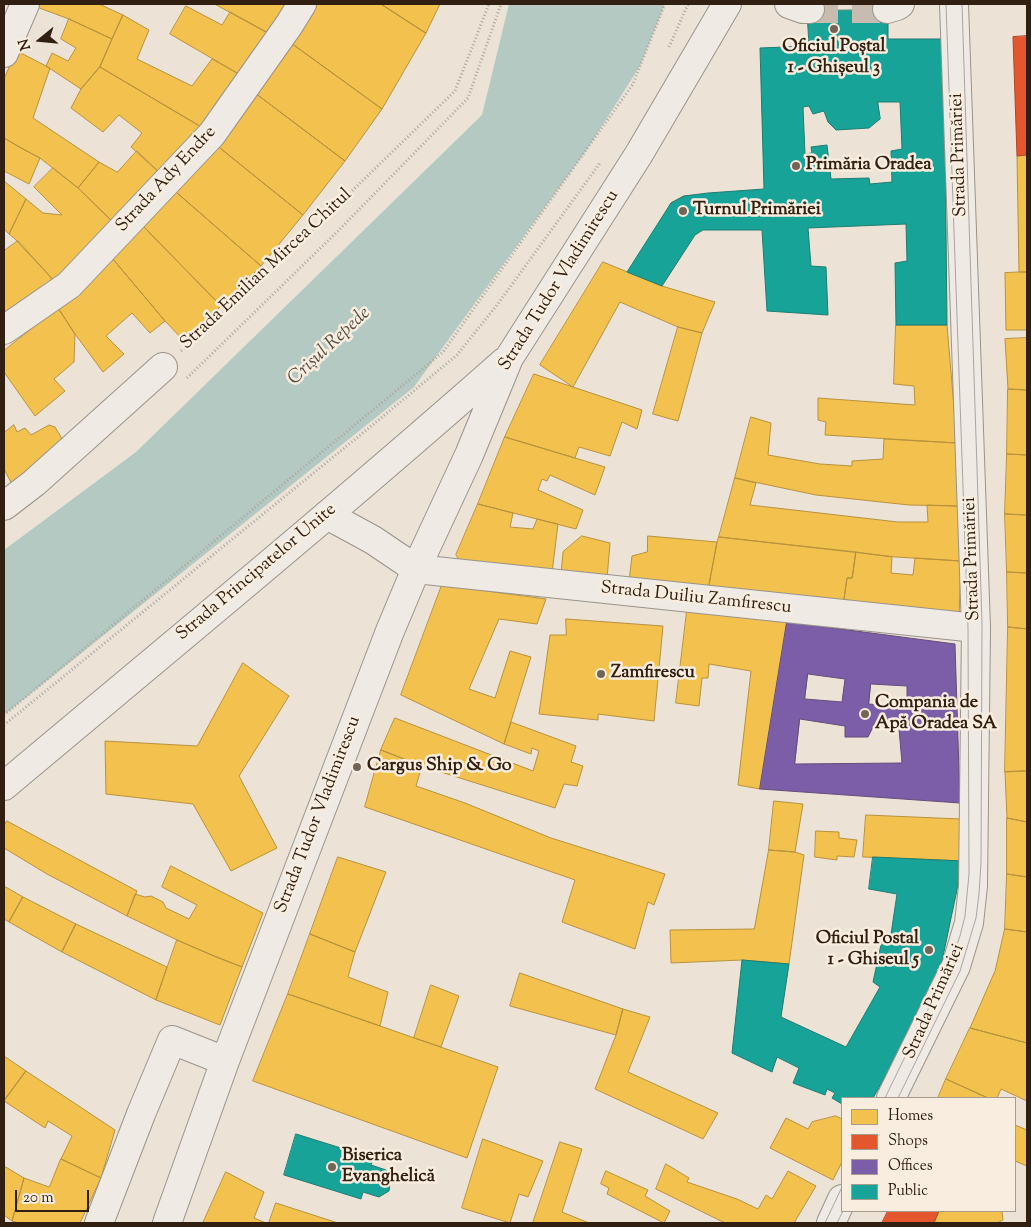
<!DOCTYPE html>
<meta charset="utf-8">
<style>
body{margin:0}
#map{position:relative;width:1031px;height:1227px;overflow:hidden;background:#ece3d6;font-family:"Sorts Mill Goudy",serif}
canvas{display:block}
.frame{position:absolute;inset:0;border:5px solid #312012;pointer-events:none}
.legend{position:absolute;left:841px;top:1097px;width:175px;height:115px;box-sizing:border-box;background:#f8edde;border:1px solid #a89b8c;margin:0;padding:6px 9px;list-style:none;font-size:15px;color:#312012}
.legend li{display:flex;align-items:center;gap:10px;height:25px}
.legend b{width:25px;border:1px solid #a89b8c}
.north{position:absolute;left:15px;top:15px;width:50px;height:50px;-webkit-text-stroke:4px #f8edde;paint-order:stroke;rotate:253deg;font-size:14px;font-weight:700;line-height:20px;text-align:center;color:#312012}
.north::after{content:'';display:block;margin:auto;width:18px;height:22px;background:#312012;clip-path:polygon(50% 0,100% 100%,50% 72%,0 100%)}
.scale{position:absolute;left:15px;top:1190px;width:74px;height:22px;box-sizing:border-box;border:2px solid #312012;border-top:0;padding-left:6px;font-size:15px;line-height:18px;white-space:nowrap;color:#312012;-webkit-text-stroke:4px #f8edde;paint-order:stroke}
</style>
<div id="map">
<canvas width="1031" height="1227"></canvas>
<div class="frame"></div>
<ul class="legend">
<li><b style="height:14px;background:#f2c14e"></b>Homes</li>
<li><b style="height:14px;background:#e4572e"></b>Shops</li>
<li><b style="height:14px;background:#7b5ea7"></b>Offices</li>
<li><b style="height:14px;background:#17a398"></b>Public</li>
</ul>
<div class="north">N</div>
<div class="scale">20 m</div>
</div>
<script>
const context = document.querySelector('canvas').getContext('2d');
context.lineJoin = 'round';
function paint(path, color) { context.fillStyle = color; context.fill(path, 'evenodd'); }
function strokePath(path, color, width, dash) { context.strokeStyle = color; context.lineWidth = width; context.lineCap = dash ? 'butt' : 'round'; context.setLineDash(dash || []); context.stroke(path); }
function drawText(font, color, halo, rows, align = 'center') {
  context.font = font + ' "Sorts Mill Goudy",serif'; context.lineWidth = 5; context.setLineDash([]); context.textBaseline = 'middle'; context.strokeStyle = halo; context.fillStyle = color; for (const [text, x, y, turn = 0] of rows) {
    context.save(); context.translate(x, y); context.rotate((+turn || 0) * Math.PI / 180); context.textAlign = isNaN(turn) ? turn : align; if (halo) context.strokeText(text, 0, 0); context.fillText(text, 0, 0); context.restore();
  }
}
const water = new Path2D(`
 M509 4H665L640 66 588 148 414 387 4 715V550L136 452 482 115Z`);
const homes = new Path2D(`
 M35 4H99L123 15 112 39 69 19 34 6Z
 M215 4H290L272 35Z
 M314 4H381L426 33 382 109 291 43Z
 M381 4H440L426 33Z
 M186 6 222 25 230 12 272 35 244 77 170 34Z
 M123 15 149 30 137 59 192 86 212 59 244 77 203 128 100 67Z
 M69 19 112 39 100 67 81 89 46 66 52 53 68 61 76 48 61 39Z
 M291 43 382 109 345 161 255 93Z
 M17 51 50 68 33 118 99 162 78 188 40 158 23 149 4 138V79Z
 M100 67 203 128 163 176 131 147 142 133 119 115 103 132 71 108 81 89Z
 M255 93 345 161 303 215 215 144Z
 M4 138 23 149 40 158 29 184 4 171Z
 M215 144 303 215 261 266 176 192Z
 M137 151 163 176 117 226 78 188 99 162 117 172Z
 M1027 155V272H1019L1017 156Z
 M53 168 78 188 116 225 57 284 14 238 9 234 26 199 43 213 62 215 34 187Z
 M4 181 26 199 9 234 4 229Z
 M176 192 261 266 221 306 143 226Z
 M684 196H689L698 215 696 218 682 225 676 223 669 206 671 203Z
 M143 226 221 306 185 342 165 321 112 258Z
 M18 241 57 284 4 322V251Z
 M112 258 165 321 150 333 132 313 106 336 124 354 103 372 75 334 58 308Z
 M603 262 662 286 715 302 702 333 678 327 620 302 573 387 540 365Z
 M1019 272H1027V330H1006L1005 273Z
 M58 308 75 334 74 362 54 379 65 391 35 416 4 372V351Z
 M896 325H947L957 443 825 435 826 422 818 420V398L915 405 914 386 894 384Z
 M678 327 702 333 678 421 653 414Z
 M1027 338V390L1008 389 1005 339Z
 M534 374 642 410 637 429 622 422 610 456 579 447 575 458 505 437Z
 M1008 389 1027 390V455L1007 454Z
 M751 417 771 423 768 455 820 464 852 466V461L883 459 884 439 957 443 958 506 909 505 816 495 735 478Z
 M14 425 17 432 25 428 31 435 49 425 55 427 68 449 14 488 4 469V433Z
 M505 437 605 467 595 495 550 475 547 481 542 479 538 490 583 510 576 529 478 504Z
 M1007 454 1027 455V515L1005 514Z
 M735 478 756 483 750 505 898 522H928L927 505 958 506 961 561 896 557 719 537Z
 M478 504 513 513 510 527 533 529 537 519 558 524 552 573 462 565 456 555Z
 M1005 514 1027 515V573L1007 572Z
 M582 536 610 543 607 579 561 574 563 552Z
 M648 536 717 542 708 590 629 581 632 556 647 552Z
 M719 537 856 552 852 578H847L843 606 708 590 717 542Z
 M856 552 892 557 891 573 913 575 915 558 961 561 959 617 843 606 847 578H852Z
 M1007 572 1027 573V629L1008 627Z
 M442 585 546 599 537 624 499 619 469 689 495 698 510 651 531 657 504 744 401 695Z
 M687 611 787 622 760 789 738 785 751 671 709 664 708 678H702L699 706 676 703Z
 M566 619 663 626 654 721 598 714V720L539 714 550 635H566Z
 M1008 627 1027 629V771L1005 772Z
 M243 663 289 696 239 776 277 848 231 871 193 804 106 794 105 741 197 746Z
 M395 718 533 771 539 751 532 748 531 754 504 744 511 722 576 746 571 762 583 766 577 786 564 784 555 808 422 766 381 750Z
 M381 750 422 766 416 786 465 803 551 838 665 874 654 905 648 902 635 949 562 922 575 880 365 807Z
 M1027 771V822L1007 818 1005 772Z
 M774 801 803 804 795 852 769 850Z
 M866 815 961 819 963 861 863 857Z
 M1007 818 1027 822V877L1007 874Z
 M7 821 137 891 127 916 47 874 4 848V826Z
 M816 831 839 832V838L857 840 854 857 837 856V860L815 857Z
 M769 850 795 852 804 855 789 964 742 960 671 963 670 930 754 929Z
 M338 857 386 872 355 952 310 934Z
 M171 866 263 913 242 967 214 956 177 940 127 916 135 894 145 897 151 896 163 902 166 908 189 919 197 905 162 887Z
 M1007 874 1027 877V932L1005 929Z
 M4 886 23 897 9 922 4 919Z
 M23 897 76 924 62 952 9 922Z
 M76 924 167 967 156 1000 62 952Z
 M1005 929 1027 932V1043L970 1028 995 971Z
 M310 934 355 952 348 977 388 992 380 1026 288 994Z
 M177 940 214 956 242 967 220 1025 156 1000Z
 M520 973 623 1009 616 1035 510 1006Z
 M431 985 459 996 441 1047 414 1038Z
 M288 994 498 1067 467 1158 253 1081Z
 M623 1009 650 1017 628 1072 718 1113 703 1139 595 1089 616 1035Z
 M970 1028 1027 1043V1101L1001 1089 997 1098H988L946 1079Z
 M4 1056 26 1071 4 1101Z
 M26 1071 115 1130 101 1178 61 1159 72 1136 48 1121 45 1128 4 1101Z
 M946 1079 988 1098H938Z
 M836 1116 842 1119V1162L833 1180 770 1148 786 1118 808 1129 812 1122Z
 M1015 1125 1027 1130V1166L1015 1161Z
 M483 1139 543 1161 528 1197 519 1194 510 1223 462 1208Z
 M560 1142 582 1149 562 1212 589 1223H533Z
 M61 1159 101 1178 80 1223H19L12 1221 24 1178 49 1187Z
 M666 1164 689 1178 687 1182 737 1199 758 1209 766 1195 772 1199 788 1171 816 1186 794 1223H725L656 1189Z
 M4 1166 24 1178 12 1221 4 1215Z
 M606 1171 648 1190 645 1196 670 1211 664 1223 607 1194 609 1188 601 1184Z
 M226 1172 264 1192 254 1218 266 1223H203Z
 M276 1203 338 1223H269Z
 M939 1211H1002L1003 1220 997 1223H934Z`);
const shops = new Path2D(`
 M1027 36V155L1017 156 1013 37Z
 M888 1211H939L934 1223H882Z`);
const offices = new Path2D(`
 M787 622 955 644 960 803 760 789ZM808 674 845 679 842 702 805 699ZM871 684 907 686V708L869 704ZM800 719 845 726V737H868L873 727 899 729 902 763 795 764Z`);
const public = new Path2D(`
 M888 10V39H944L947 325H896L895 263 907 261 906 224 808 228 811 266 826 267 828 315 767 311 762 230H703L695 235 662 286 627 272 671 203 684 196 708 193 764 189 760 48 809 46 807 11ZM878 102H900L902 149 891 151 892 182 870 184 869 178 831 179 827 145 811 147 812 153 805 154 803 107 809 106 813 114 824 111 828 122 836 130 869 128 880 119Z
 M873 857 963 861 937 985 873 1098H842V1104L832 1098 835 1093 827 1089 825 1095 793 1083 799 1068 777 1057 772 1072 732 1053 742 960 789 964 781 1017 846 1047 880 987 873 982 882 940 890 941 897 894 869 889Z
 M296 1134 373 1158 371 1165 386 1170 391 1176 389 1191 379 1197 363 1192 361 1199 284 1175Z`);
const minorTunnel = new Path2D(`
 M810 9H887`);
const path = new Path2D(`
 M669 47 688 4
 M181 351 287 254 455 91 489 4
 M187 378 338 231 468 98 501 4
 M4 715 443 352 633 84 665 4
 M4 725 375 423 457 355 497 305 600 163`);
const minor = new Path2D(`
 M789 4 803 9H810
 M887 9 897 6 900 4
 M4 53 25 4
 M4 330 69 285 212 134 289 25 302 4
 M4 506 34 483 163 367
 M327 515 373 540 416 569 976 628
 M4 786C171 646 340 507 504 362
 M891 1098 956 966 969 923 973 886 976 628 954 4
 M99 1223 141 1114 172 1040 225 1061
 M167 1223 225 1061 390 631 416 569 469 455 509 358 639 154 727 4
 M831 1223 842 1199`);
const tram = new Path2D(`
 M885 1098 949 966 960 936 965 916 969 874 968 628 946 4
 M898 1098 960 971 976 918 979 894 981 863 982 623 962 4
 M825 1223 842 1187
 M837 1223 843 1211`);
const markers = [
 [834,29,5,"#726457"],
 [796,166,5,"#726457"],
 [683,211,5,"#726457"],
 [601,674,5,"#726457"],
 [865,714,5,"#726457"],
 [357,767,5,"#726457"],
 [929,950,5,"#726457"],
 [332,1167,5,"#726457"]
];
const poiNames = [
 ["Oficiul Poștal",834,48,"center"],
 ["1 - Ghișeul 3",834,69,"center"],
 ["Primăria Oradea",806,166],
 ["Turnul Primăriei",693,211],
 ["Zamfirescu",611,674],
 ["Compania de",875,704],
 ["Apă Oradea SA",875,725],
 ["Cargus Ship & Go",367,767],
 ["Oficiul Postal",919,940,"right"],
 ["1 - Ghiseul 5",919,961,"right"],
 ["Biserica",342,1157],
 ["Evanghelică",342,1178]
];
const streetNames = [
 ["Strada Primăriei",960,155,-92],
 ["Strada Ady Endre",167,180,-47],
 ["Strada Emilian Mircea Chitul",267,270,-43],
 ["Strada Tudor Vladimirescu",560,281,-58],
 ["Strada Primăriei",973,559,-92],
 ["Strada Principatelor Unite",257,573,-40],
 ["Strada Duiliu Zamfirescu",696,599,6],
 ["Strada Tudor Vladimirescu",319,815,-69],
 ["Strada Primăriei",935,1002,-66]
];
const waterNames = [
 ["Crișul Repede",330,347,-43]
];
paint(water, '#b4c9c2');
paint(homes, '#f2c14e');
strokePath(homes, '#b8913c', 1);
paint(shops, '#e4572e');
strokePath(shops, '#ae4626', 1);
paint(offices, '#7b5ea7');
strokePath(offices, '#654b7a', 1);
paint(public, '#17a398');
strokePath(public, '#1f7c70', 1);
strokePath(minorTunnel, '#c7bcaf', 28, [28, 14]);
strokePath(minor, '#9a938a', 30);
strokePath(path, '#aba59f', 3, [1, 2.5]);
strokePath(minor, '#efebe4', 28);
strokePath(tram, '#aba59f', 1);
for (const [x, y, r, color] of markers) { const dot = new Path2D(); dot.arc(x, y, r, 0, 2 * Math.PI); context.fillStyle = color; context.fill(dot); strokePath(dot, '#f8edde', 2); }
drawText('bold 18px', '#312012', '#f8edde', poiNames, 'left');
drawText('18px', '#312012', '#f8edde', streetNames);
drawText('italic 19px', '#514f44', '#f8edde', waterNames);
</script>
